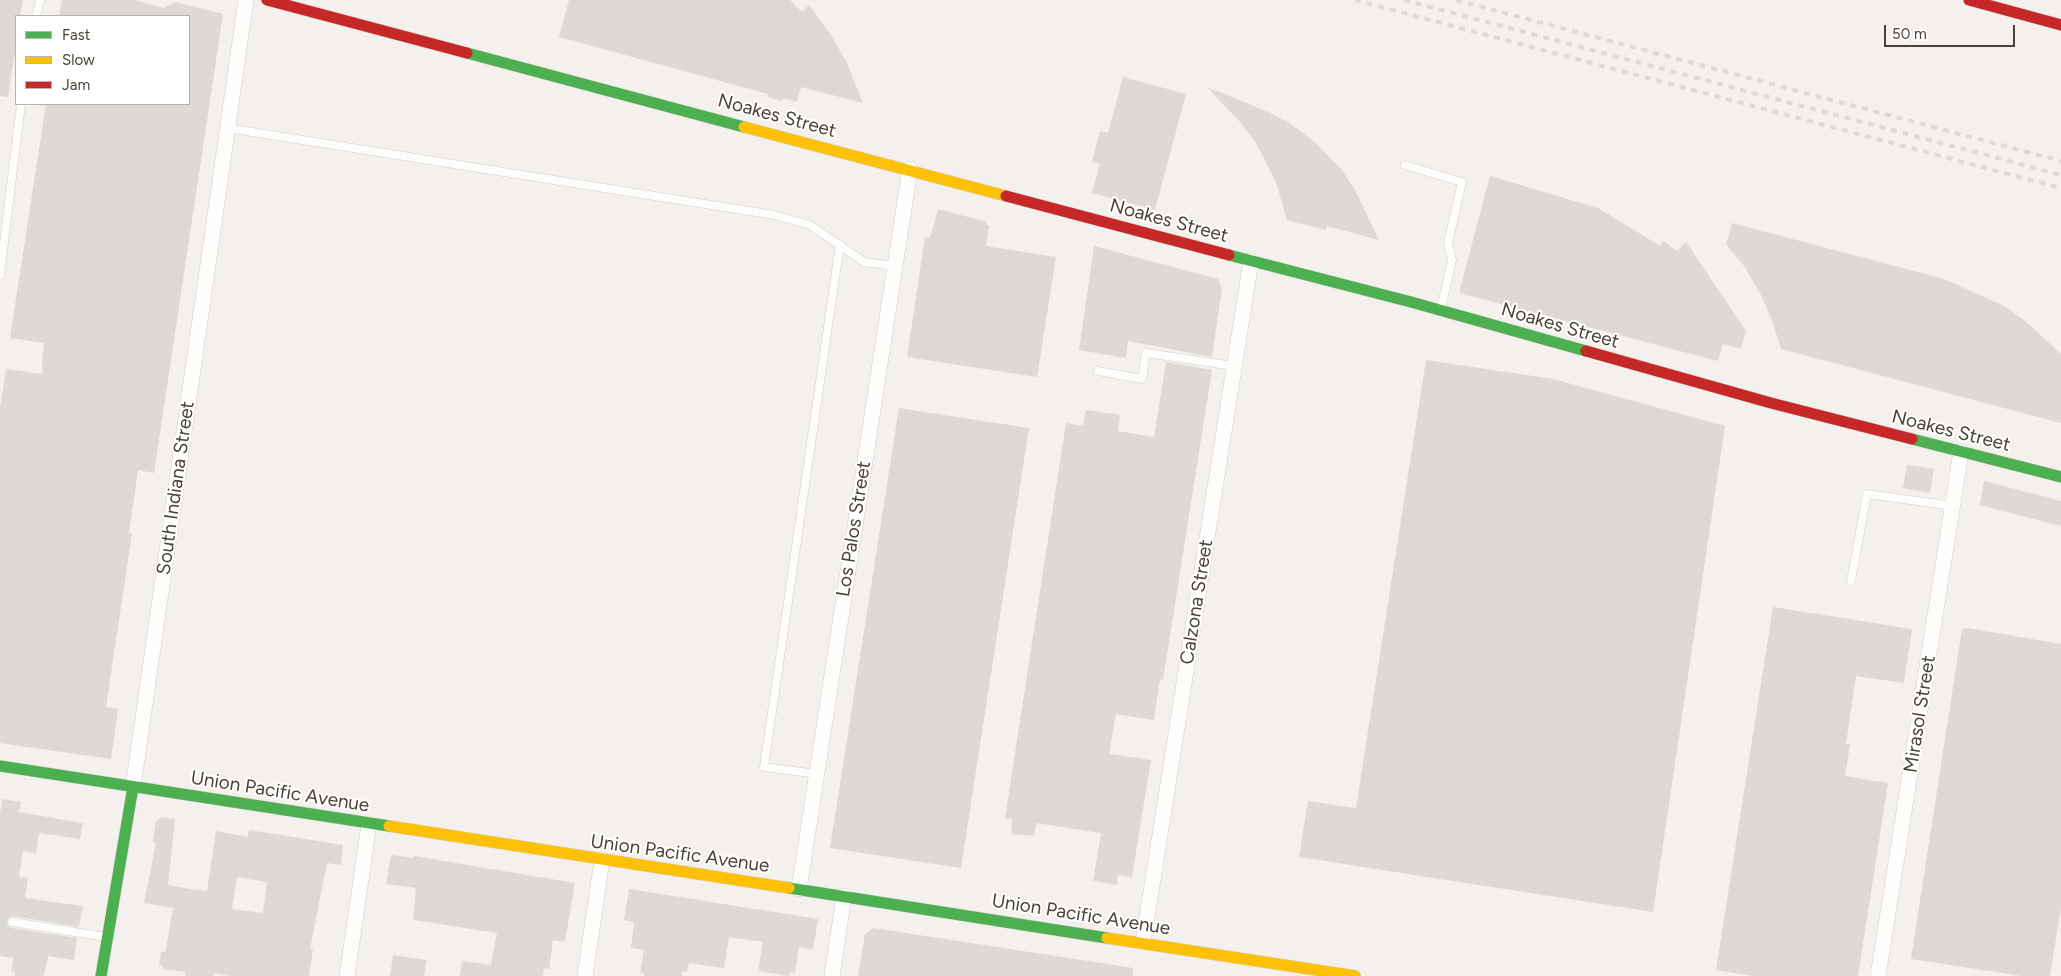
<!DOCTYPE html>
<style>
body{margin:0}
#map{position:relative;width:2061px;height:976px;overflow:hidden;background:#f3f0ed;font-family:Figtree,sans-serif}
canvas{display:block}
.legend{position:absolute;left:15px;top:15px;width:175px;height:90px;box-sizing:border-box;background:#fff;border:1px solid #b6b3b0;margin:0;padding:6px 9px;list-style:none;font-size:15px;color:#494239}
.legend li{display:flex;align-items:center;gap:10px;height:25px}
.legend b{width:25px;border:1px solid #b6b3b0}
.scale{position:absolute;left:1884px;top:25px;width:131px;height:22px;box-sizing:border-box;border:2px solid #494239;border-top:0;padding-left:6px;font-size:15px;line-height:18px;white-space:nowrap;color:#494239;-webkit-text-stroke:4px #fff;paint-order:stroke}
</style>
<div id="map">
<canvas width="2061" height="976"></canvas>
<ul class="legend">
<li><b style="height:6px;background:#4caf50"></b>Fast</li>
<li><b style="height:6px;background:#ffc107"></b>Slow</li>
<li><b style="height:6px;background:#c62828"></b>Jam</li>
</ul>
<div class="scale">50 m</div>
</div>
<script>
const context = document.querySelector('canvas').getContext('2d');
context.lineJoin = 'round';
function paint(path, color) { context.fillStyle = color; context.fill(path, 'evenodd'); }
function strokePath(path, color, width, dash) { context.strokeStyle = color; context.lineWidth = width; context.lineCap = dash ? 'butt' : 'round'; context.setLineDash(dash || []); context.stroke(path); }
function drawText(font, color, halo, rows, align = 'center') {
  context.font = font + ' Figtree,sans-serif'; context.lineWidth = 4; context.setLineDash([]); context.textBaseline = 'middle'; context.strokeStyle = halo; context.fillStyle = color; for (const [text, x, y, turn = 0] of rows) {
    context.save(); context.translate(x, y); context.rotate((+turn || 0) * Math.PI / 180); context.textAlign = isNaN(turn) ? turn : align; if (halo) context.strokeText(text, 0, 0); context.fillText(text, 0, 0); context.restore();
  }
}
const building = new Path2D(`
 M0 0H23L20 16H16V44L8 97 0 96Z
 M62 0H134L164 8 175 2 223 14 154 473 138 470 129 533H132L106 707 118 709 111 759 0 743V408L6 369 43 374 42 359 44 343 10 338 46 104H189V16H59Z
 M569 0H790L802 12 809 5 831 35 847 63 863 103 801 87 797 102 783 98 782 101 767 97 768 94 559 37Z
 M1123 77 1186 94 1155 210 1092 193 1100 164 1092 162 1100 131 1108 133Z
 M1207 87 1266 111 1288 122 1316 143 1342 170 1355 190 1379 240 1327 226 1326 230 1287 220 1276 182 1256 143 1241 123Z
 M1490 176 1598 208 1660 246 1663 241 1677 251 1686 242 1746 331 1741 349 1723 344 1718 361 1459 293Z
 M938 209 987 222 986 225H989L986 246 1056 257 1037 377 907 357 925 237 930 238Z
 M1732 223 1944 279 2004 306 2023 319 2061 354V423L1781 349 1773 323 1761 295 1744 266 1726 244Z
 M1094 246 1218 279 1222 288 1212 357 1128 341 1126 358 1079 350Z
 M1426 360 1553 379 1725 426 1653 912 1299 857 1308 801 1356 808Z
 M1166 362 1212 370 1163 680 1160 679 1154 720 1116 714 1109 754 1151 760 1132 877 1118 875 1117 885 1093 881 1101 833 1036 823 1034 836 1011 834 1012 819 1005 818 1066 423 1083 426 1086 410 1120 415 1118 431 1154 437Z
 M899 408 1029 428 961 868 830 848Z
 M1907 465 1934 469 1930 493 1903 488Z
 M1984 481 2061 501V526L1980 505Z
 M1773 607 1912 629 1904 683 1856 676 1846 744H1850L1845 776 1888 783 1858 976H1754L1716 970Z
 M1967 628 2061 644V907L2050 976H2022L1911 959 1962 629Z
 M2 799 21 802 19 812 83 823 80 839 39 833 36 853 23 851 19 877 28 878 25 898 83 906 79 927 13 916 7 919V924L11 928 77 938 74 960 48 956 44 976H15V972L11 971 14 958 0 956V814Z
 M162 817 175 819 168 885 190 889 207 891 216 831 248 837 249 830 343 845 341 865 327 863 310 949 313 950 309 976H231L214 973V976H185V972L162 969 163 966 159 965 161 952H165L166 949 173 908 144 903 156 843 153 842 156 821ZM237 877 267 882 263 913 232 909Z
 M391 855 414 858V856L575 883 565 942 553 940 549 969 544 968 543 976H460L462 961 491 965 497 933 413 920 416 888 386 884Z
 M629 889 818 919 813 950 799 947 795 973 790 972V976L758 971 763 942 729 937 724 968 689 963 687 972 682 971V976H644L645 974 640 973 644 950 631 948 634 922 624 920Z
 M873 928 1133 968V976H858L865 934Z
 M393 955 427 960 424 976H390Z`);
const lane = new Path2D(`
 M36 16 40 0
 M227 128 774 215 810 225 864 262 895 266
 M1405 165 1462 182 1448 243 1452 260 1441 309
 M0 275 21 104
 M1098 371 1142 379 1146 353 1234 366
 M1851 581 1867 494 1953 506
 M817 774 764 767 840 244
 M12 922 106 937`);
const street = new Path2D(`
 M133 787 246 0
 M799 889 910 169
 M1143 942 1251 261
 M347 976 369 824
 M585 976 602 860
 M832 976 844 896
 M1878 976 1961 452`);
const fast = new Path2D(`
 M467 53 744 127
 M1229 255 1411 302 1586 351
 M1912 439 2061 477
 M0 766 389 826
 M789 888 1107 938
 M101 976 133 787`);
const slow = new Path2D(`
 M744 127 1006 196
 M389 826 789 888
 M1107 938 1355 976`);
const jam = new Path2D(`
 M267 0 467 53
 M1969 0 2061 25
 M1006 196 1229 255
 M1586 351 1771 403 1912 439`);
const rail = new Path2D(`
 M1355 0 2061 188
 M1404 0 2061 175
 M1456 0 2061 161`);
const streetNames = [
 ["Noakes Street",777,116,15],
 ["Noakes Street",1169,221,15],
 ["Noakes Street",1560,326,16],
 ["Noakes Street",1951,431,14],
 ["South Indiana Street",176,488,-82],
 ["Los Palos Street",854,529,-81],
 ["Calzona Street",1197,602,-81],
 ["Mirasol Street",1920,714,-81],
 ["Union Pacific Avenue",280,792,9],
 ["Union Pacific Avenue",680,854,8],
 ["Union Pacific Avenue",1081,915,9]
];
paint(building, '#dcd9d6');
strokePath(lane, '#d1cecb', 9);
strokePath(street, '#d1cecb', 16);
strokePath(fast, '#d2cdc4', 12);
strokePath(slow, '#d2cdc4', 12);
strokePath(jam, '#d2cdc4', 12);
strokePath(lane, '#fdfdfc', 8);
strokePath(street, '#fdfdfc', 15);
strokePath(fast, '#4caf50', 11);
strokePath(slow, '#ffc107', 11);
strokePath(jam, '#c62828', 11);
strokePath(rail, '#dadad9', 4, [6, 6]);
drawText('19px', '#494239', '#fff', streetNames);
</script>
